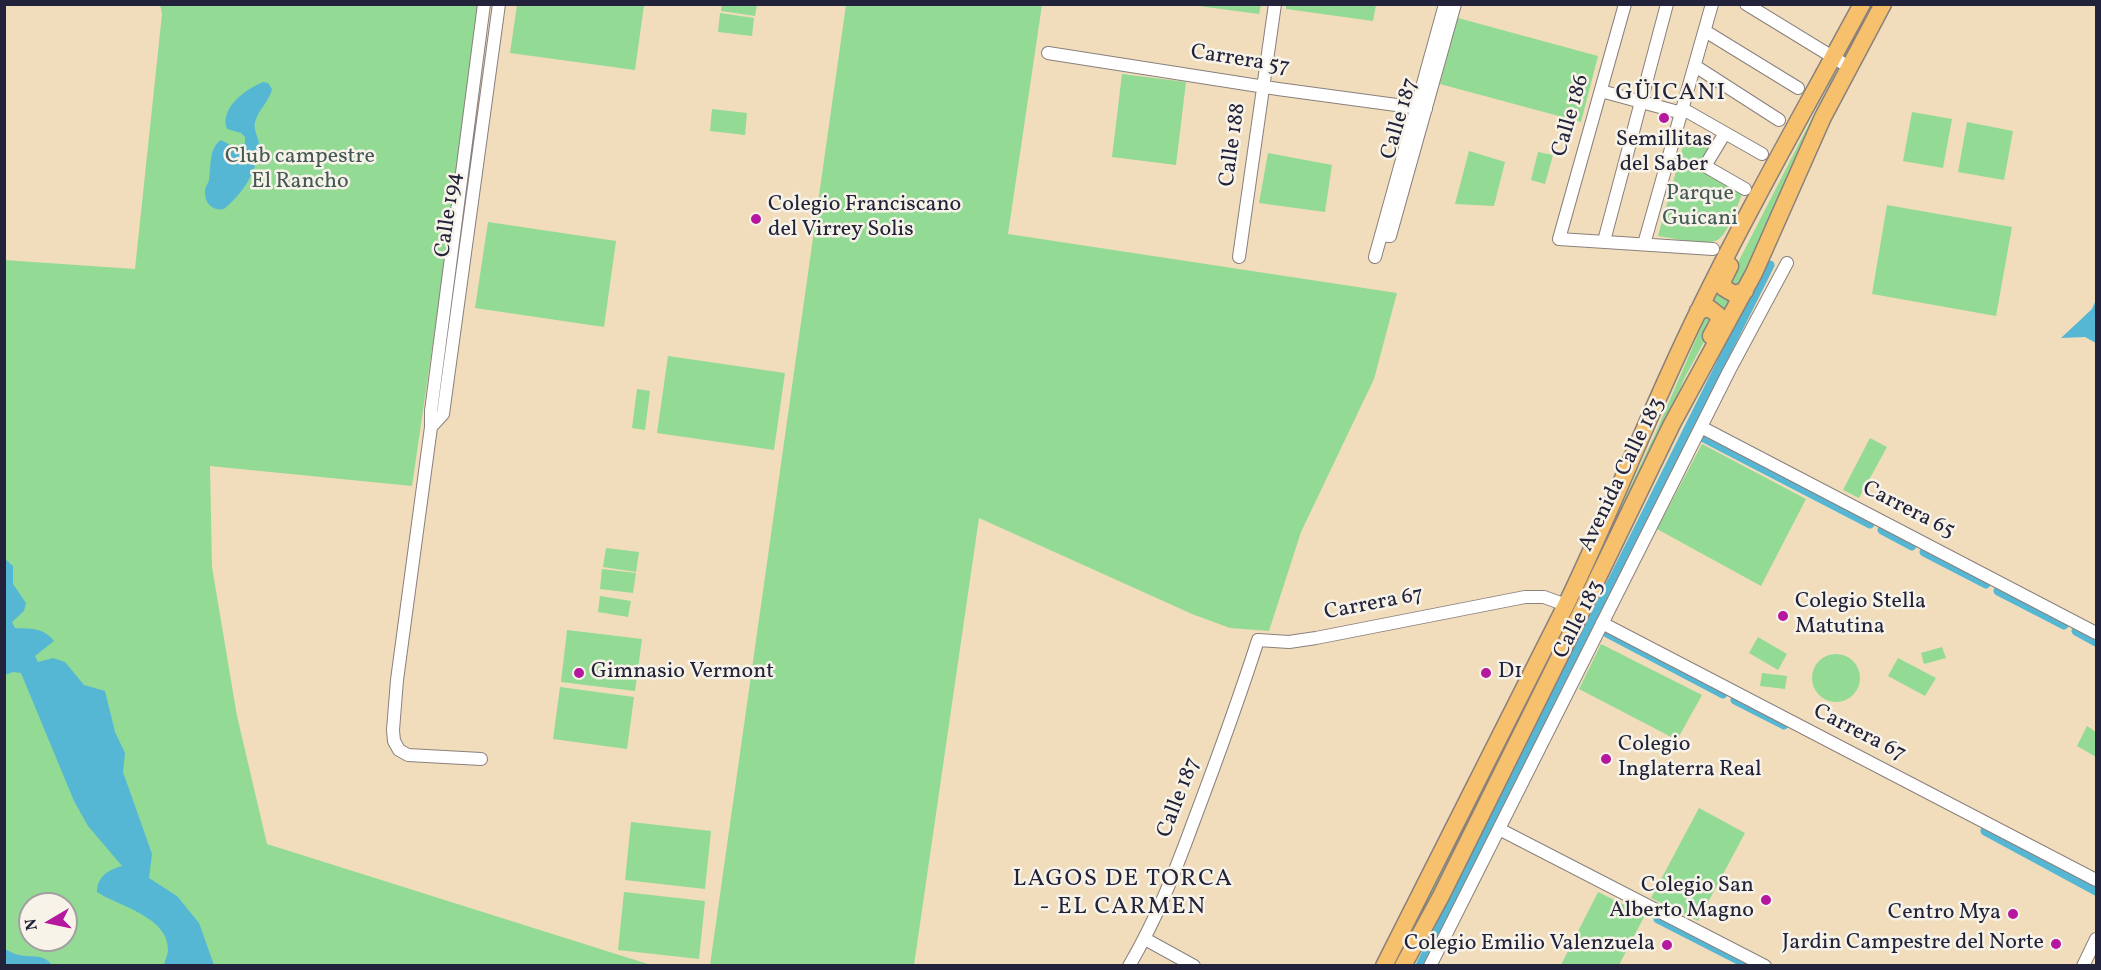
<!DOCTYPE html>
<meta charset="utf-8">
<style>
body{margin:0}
#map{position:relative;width:2101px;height:970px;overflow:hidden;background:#f1ddbc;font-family:Vollkorn,serif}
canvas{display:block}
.frame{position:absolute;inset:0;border:6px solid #22223b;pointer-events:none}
.north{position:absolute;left:18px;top:892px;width:60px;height:60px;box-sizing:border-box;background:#f7f3e8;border:2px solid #a29fa3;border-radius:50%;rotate:261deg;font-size:16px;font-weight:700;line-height:24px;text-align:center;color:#22223b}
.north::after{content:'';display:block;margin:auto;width:21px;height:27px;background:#b5179e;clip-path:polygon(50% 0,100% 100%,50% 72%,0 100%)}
</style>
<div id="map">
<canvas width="2101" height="970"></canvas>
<div class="frame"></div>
<div class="north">N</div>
</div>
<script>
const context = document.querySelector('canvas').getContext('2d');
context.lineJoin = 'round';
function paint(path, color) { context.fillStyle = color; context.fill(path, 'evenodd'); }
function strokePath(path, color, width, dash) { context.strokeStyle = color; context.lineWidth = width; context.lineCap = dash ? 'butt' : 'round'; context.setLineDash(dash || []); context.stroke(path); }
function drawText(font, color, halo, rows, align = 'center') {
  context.font = font + ' Vollkorn,serif'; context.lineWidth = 5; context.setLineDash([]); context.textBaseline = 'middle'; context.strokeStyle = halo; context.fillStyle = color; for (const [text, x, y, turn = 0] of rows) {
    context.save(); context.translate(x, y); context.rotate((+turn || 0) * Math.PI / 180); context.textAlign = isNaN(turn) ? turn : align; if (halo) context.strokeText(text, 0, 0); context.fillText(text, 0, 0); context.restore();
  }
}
const green = new Path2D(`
 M160 5H478L445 260 412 486 210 466 212 567 237 716 267 844 651 965H5L4 260 135 269 162 14ZM30 904H66V940H30Z
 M517 5H644L635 70 510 53Z
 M722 5H757L755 16 721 11Z
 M846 5H1042L1008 234 1397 293 1374 379 1301 532 1269 631 1230 628 1192 614 979 518 914 965H710Z
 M1191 5 1261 4V5L1259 14Z
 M1286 5V4L1376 5 1373 21 1286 9Z
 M720 13 754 18 752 36 718 32Z
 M1458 18 1598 56 1581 122 1440 84Z
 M1122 74 1186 82 1176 165 1112 157Z
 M1833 77 1836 79 1743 283 1739 287 1728 282Z
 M712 109 747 113 745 135 710 131Z
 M1912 112 1952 119 1943 168 1903 161Z
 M1967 122 2013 131 2004 180 1958 172Z
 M1687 132 1711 146 1698 169 1743 192C1738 204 1729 231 1719 239 1709 247 1672 238 1658 236Z
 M1469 151 1505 162 1494 206 1455 204Z
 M1538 152 1553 155 1545 184 1531 180Z
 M1268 153 1332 165 1325 212 1259 203Z
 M1887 205 2012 227 1996 316 1872 294Z
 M488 222 616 241 604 327 475 308Z
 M1717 287 1735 296 1724 315 1709 305Z
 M1713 315 1705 340 1685 377 1661 435 1397 965 1393 966 1586 581 1656 432 1706 316Z
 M668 356 785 373 774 450 657 433Z
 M637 389 650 391 645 430 632 428Z
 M1870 438 1887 447 1859 498 1843 490Z
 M1702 444 1806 499 1761 586 1657 529Z
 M606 548 639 552 636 572 603 567Z
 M602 569 636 573 633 593 600 589Z
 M600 596 631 601 628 617 598 612Z
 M567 630 642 639 635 691 561 682Z
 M1758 637 1787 654 1778 670 1749 653Z
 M1601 644 1702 695 1677 740 1579 689Z
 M1942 647 1946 658 1924 664 1921 653Z
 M1812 678a24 24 0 1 1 48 0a24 24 0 1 1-48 0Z
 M1898 658 1936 678 1925 696 1888 676Z
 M1762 673 1787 676 1785 689 1760 686Z
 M560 687 634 697 627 749 553 739Z
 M2087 726 2096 732V757L2077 746Z
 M1699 808 1745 833 1698 921 1651 898Z
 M631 822 711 831 705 889 625 880Z
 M624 892 705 901 699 959 618 950Z
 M1598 892 1645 915 1619 965H1561Z`);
const water = new Path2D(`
 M263 82 268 83 272 89C269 102 258 110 255 122 253 131 259 137 259 145 257 172 244 192 224 209 214 211 205 205 205 193 204 188 208 184 209 180 211 167 209 147 221 140L232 146 240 147 245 143V137L241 133 227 129C219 108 246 89 263 82Z
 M2096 300V343L2085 337 2061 338 2092 309Z
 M5 559 13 566V584L26 603 24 611 12 622 15 628C31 629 43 627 54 641L35 656 38 662 53 658 65 662 84 685 105 691 115 732 125 753 123 772 152 854 149 878 177 896 199 923 214 965H164C165 961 167 956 168 951 170 917 118 906 97 892 97 876 109 870 122 866L88 826 74 801 21 673 13 672 5 675Z
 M5 949C9 951 14 954 19 955 32 958 43 953 52 965L8 964 5 965Z`);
const stream = new Path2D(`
 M1732 698 1735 700`);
const canal = new Path2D(`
 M1702 437 1870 524
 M1882 530 1912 546
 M1924 552 1986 584
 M1998 591 2064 625
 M2076 631 2096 642
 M1607 633 1723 694
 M1735 700 1784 725
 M1985 831 2096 891
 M1630 904 1646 912
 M1658 919 1750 966
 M1420 966 1770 265`);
const minor = new Path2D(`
 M1625 4 1559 239 1713 249
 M1746 4 1849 67
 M1705 31 1798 88
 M1048 53 1278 89 1426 109
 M1695 66 1779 120
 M1601 91 1682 113
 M1683 109 1762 154
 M1725 133 1705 166 1745 189
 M1381 235 1390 236 1455 4
 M1604 241 1667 4
 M1644 244 1712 4
 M1239 257 1275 4
 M1375 257 1445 4
 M431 427 443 414 499 4
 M1701 427 2096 633
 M1602 623 2096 880
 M481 759 408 755 399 750 394 741 393 730 397 680 431 427V411L484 4
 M1499 829 1765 966
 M1145 939 1194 966
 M1129 966C1156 920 1175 872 1193 823 1216 762 1238 702 1258 640L1289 642 1316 638 1525 597H1544L1566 605
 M1430 966 1729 371 1787 263
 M2083 966 2096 939`);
const major = new Path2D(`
 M1730 266 1723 280 1724 288 1734 294 1745 291
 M1698 311 1709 308 1718 315 1719 321 1711 336
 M1384 966 1566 605C1613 508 1651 407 1699 310 1749 207 1807 106 1862 4
 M1403 966 1441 896 1559 658 1672 424 1754 273 1823 117 1883 4`);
const markers = [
 [1664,118,6,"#b5179e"],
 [756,219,6,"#b5179e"],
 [1783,616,6,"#b5179e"],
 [579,673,6,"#b5179e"],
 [1486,673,6,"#b5179e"],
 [1606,759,6,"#b5179e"],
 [1766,900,6,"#b5179e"],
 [2013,914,6,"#b5179e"],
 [2056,944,6,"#b5179e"],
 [1667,945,6,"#b5179e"]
];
const streetNames = [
 ["Carrera 57",1240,61,9],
 ["Calle 186",1572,116,-74],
 ["Calle 187",1401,119,-74],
 ["Calle 188",1234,145,-82],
 ["Calle 194",450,215,-82],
 ["Avenida Calle 183",1623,475,-64],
 ["Carrera 65",1908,511,27],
 ["Carrera 67",1374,605,-11],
 ["Calle 183",1580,620,-63],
 ["Carrera 67",1859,734,27],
 ["Calle 187",1180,798,-69]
];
const poiNames = [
 ["Semillitas",1664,141,"center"],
 ["del Saber",1664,166,"center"],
 ["Colegio Franciscano",768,206],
 ["del Virrey Solis",768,231],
 ["Colegio Stella",1795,603],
 ["Matutina",1795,628],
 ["Gimnasio Vermont",591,673],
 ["D1",1498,673],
 ["Colegio",1618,746],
 ["Inglaterra Real",1618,771],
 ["Colegio San",1754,887,"right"],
 ["Alberto Magno",1754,912,"right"],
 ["Centro Mya",2001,914,"right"],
 ["Jardin Campestre del Norte",2044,944,"right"],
 ["Colegio Emilio Valenzuela",1655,945,"right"]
];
const parkNames = [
 ["Club campestre",300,158],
 ["El Rancho",300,183],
 ["Parque",1700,195],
 ["Guicani",1700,220]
];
const neighbourhoodNames = [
 ["GÜICANI",1671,95],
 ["LAGOS DE TORCA",1123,881],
 ["- EL CARMEN",1123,909]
];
paint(green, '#93da94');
paint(water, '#55b7d4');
strokePath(stream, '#55b7d4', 2);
strokePath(canal, '#55b7d4', 9);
strokePath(minor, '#8a807c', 14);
strokePath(major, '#8a807c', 19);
strokePath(minor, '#fff', 12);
strokePath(major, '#f7c06c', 16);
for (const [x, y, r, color] of markers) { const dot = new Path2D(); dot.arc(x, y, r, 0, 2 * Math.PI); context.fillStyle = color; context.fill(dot); strokePath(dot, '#f7f3e8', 2); }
drawText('22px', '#22223b', '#f7f3e8', streetNames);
drawText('22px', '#22223b', '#f7f3e8', poiNames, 'left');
drawText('22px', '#445956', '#f7f3e8', parkNames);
context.letterSpacing = '1.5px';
drawText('24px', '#22223b', '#f7f3e8', neighbourhoodNames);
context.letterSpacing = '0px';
</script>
